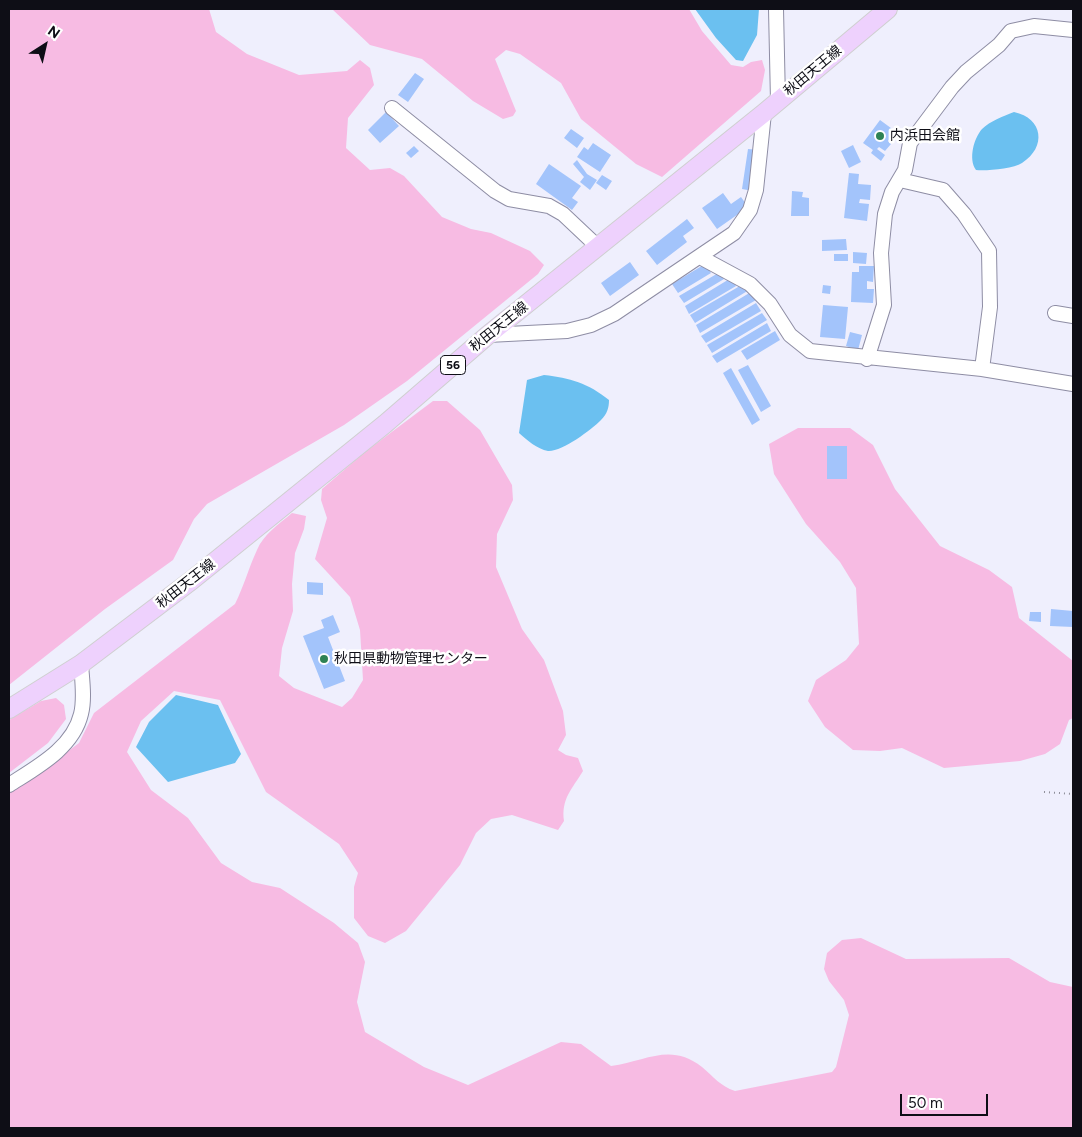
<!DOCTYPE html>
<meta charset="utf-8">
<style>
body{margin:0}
#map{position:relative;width:1082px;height:1137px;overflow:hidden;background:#efeffd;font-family:Figtree,sans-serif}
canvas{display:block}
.frame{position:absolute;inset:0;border:10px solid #0e0e16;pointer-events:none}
.north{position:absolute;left:20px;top:20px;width:50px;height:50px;-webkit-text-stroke:4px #fff;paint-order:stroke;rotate:35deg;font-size:14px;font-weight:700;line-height:20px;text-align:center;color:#0e0e16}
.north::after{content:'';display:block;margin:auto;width:18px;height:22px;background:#0e0e16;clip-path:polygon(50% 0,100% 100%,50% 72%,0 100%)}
.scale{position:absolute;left:900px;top:1094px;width:88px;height:22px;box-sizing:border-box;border:2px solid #0e0e16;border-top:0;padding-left:6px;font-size:15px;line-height:18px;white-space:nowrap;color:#0e0e16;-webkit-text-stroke:4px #fff;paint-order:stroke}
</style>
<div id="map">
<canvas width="1082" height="1137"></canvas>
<div class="frame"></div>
<div class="north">N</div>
<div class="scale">50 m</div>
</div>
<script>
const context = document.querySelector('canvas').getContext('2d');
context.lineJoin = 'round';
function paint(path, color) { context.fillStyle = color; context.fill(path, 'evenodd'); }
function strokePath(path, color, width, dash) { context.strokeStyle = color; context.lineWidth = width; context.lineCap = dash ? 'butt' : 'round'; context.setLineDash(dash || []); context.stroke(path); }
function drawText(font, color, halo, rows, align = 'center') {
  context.font = font + ' Figtree,"Noto Sans JP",sans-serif'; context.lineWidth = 5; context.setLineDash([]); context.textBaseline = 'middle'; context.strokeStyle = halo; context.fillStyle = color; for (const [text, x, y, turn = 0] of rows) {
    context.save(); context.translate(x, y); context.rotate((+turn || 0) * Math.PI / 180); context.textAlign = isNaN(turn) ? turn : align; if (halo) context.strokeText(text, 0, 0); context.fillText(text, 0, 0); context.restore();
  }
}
const green = new Path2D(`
 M9 9H209L216 32 247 54 299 75 347 71 360 60 370 68 374 85 348 118 346 148 370 170 390 168 404 176 442 217 471 229 491 233 530 251 544 265 538 274 407 381 344 425 207 504 194 519 173 560 105 609 9 685Z
 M332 9H689L702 31 731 65 743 67 751 62 762 60 765 70 761 91 662 177 636 164 581 119 561 83 520 54 506 50 495 59 516 111 513 116 503 119 473 101 422 59 370 45Z
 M433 401H447L480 430 512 485 513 500 497 534 496 567 522 629 544 660 563 711 566 735 558 750 566 755 578 758 583 771C572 789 561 799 564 821L558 830 512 815 491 819 476 833 460 865 406 931 385 943 368 936 354 918V887L358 873 339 844 266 792 220 700 174 691 141 721 127 752 151 790 188 818 221 863 252 882 280 888 334 923 358 943 365 962 357 1002 365 1032 424 1067 468 1085 561 1042 581 1044 611 1066C646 1061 671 1042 702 1067 714 1077 720 1086 735 1091L832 1072 836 1067 849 1015 844 1000 829 981 824 969 827 953 842 940 861 938 906 959 1009 958 1050 982 1073 987V1128H9V790L55 761 79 743 94 713 235 604C244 586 249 567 257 550 263 535 279 524 292 513L306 516 304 529 295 553 292 584 293 611 282 648 279 676 294 688 342 707 352 698 363 680 360 630 350 597 315 559 327 518 321 500 322 489 365 452Z
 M798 428H850L873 445 895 489 940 546 989 570 1012 587 1019 618 1073 661V718L1069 720 1060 744 1045 754 1020 761 944 768 902 748 880 751 853 750 825 727 808 701 816 680 846 660 859 644 856 588 840 562 806 524 774 474 769 444Z
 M56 698 64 705 66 719 48 743 9 773V720L41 701Z`);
const water = new Path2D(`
 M695 9H759L757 35 743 61 736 60 716 38Z
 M1014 112C1043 118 1047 147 1022 163 1013 169 986 171 976 170 968 159 974 138 982 129 990 121 1004 116 1014 112Z
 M544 375C570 378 588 383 609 400 609 408 607 414 601 420 591 430 562 452 548 451 537 449 527 440 519 433L527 380Z
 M176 695 218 705 241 754 235 763 168 782 136 747 149 722Z`);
const building = new Path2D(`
 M415 73 424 79 408 102 398 95Z
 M386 112 399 126 380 143 368 130Z
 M880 120 895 131 888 141 891 144 885 151 879 147 877 149 885 155 881 161 871 153 873 150 863 143Z
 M571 129 584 138 577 148 564 138Z
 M593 143 611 155 600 172 577 157 584 147 588 150Z
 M853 145 861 162 849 168 841 151Z
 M414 146 419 151 411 158 406 153Z
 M748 149 759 150 753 191 742 189Z
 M577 160 587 174 597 180 590 190 580 182 584 177 573 164Z
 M549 164 581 186 572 198 578 202 572 210 536 184Z
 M849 173 859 174 858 184 871 185 870 200 860 199 859 203 869 204 867 221 844 218Z
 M602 175 612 181 606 190 596 183Z
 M792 191 803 192 802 197 809 198V216H791Z
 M723 193 731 204 741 197 746 204 744 210 717 229 702 208Z
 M687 219 694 228 683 236 687 242 657 265 646 251Z
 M846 239 847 250 822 251V240Z
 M853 252 867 253 866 264 853 263Z
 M834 254H848V261H834Z
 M630 262 639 275 610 296 601 283Z
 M705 264 711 273 678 293 672 284Z
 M859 266H874L873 282 867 281V289H874L873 303 851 302 852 272H859Z
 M720 272 724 279 684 303 679 296Z
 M731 278 736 286 689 314 685 306Z
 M745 283 749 290 695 323 690 315Z
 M823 285 831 286 830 294 822 293Z
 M751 292 756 300 700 333 696 325Z
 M756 303 761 311 706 343 701 336Z
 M823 305 848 307 845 339 820 337Z
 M762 313 767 320 712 353 707 345Z
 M767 323 771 331 717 363 712 356Z
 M775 331 780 340 747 360 741 351Z
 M850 332 862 335 858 350 846 346Z
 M748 365 771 406 761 412 738 370Z
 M731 368 760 420 752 425 723 373Z
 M827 446H847V479H827Z
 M307 582 323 583V595L307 594Z
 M1051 609 1073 611V627L1050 626Z
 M1030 612H1041V622L1029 621Z
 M333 615 340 632 328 637 345 681 324 689 303 636 324 628 321 620Z`);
const path = new Path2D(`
 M1044 792 1073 794`);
const minor = new Path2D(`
 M776 9 778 101
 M392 108 495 191 509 199 549 206 563 214 598 247
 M900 180 943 190 964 214 989 251 990 307 982 369
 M700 257 750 284 770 304 790 335 810 351 982 369 1073 384
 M1055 313 1073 316
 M488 335 567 331 591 325 614 314 734 233 750 210 756 190 764 113
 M867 359 884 305 881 253 885 214 892 192 905 170 910 143 952 87 966 72 999 45 1011 31 1034 26 1073 30
 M9 785C37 767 73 748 81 714 85 699 82 679 81 664`);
const major = new Path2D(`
 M9 709 81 664 192 580 385 424 488 335 764 113 888 9`);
const markers = [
 [880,136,5,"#2e8254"],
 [324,659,5,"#2e8254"]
];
const shields = [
 [453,365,25]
];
const shieldNames = [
 ["56",453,365]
];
const streetNames = [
 ["秋田天王線",813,71,-40],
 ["秋田天王線",499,327,-39],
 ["秋田天王線",186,584,-38]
];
const poiNames = [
 ["内浜田会館",890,136],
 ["秋田県動物管理センター",334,659]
];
paint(green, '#f7bbe3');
paint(water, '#6bc0f0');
paint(building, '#a3c4fb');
strokePath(minor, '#8e8da4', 16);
strokePath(major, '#cfcfd0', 20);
strokePath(path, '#8e8e99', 2, [1, 4]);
strokePath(minor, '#fff', 14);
strokePath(major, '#eed1fd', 18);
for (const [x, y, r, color] of markers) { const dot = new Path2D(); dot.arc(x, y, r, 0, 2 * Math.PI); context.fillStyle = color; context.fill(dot); strokePath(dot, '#fff', 2); }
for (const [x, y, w] of shields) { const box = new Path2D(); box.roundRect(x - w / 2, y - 9.5, w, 19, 4); context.fillStyle = '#fff'; context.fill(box); strokePath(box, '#0e0e16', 1); }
drawText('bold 12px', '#0e0e16', null, shieldNames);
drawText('14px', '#0e0e16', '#fff', streetNames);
drawText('14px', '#0e0e16', '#fff', poiNames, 'left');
</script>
